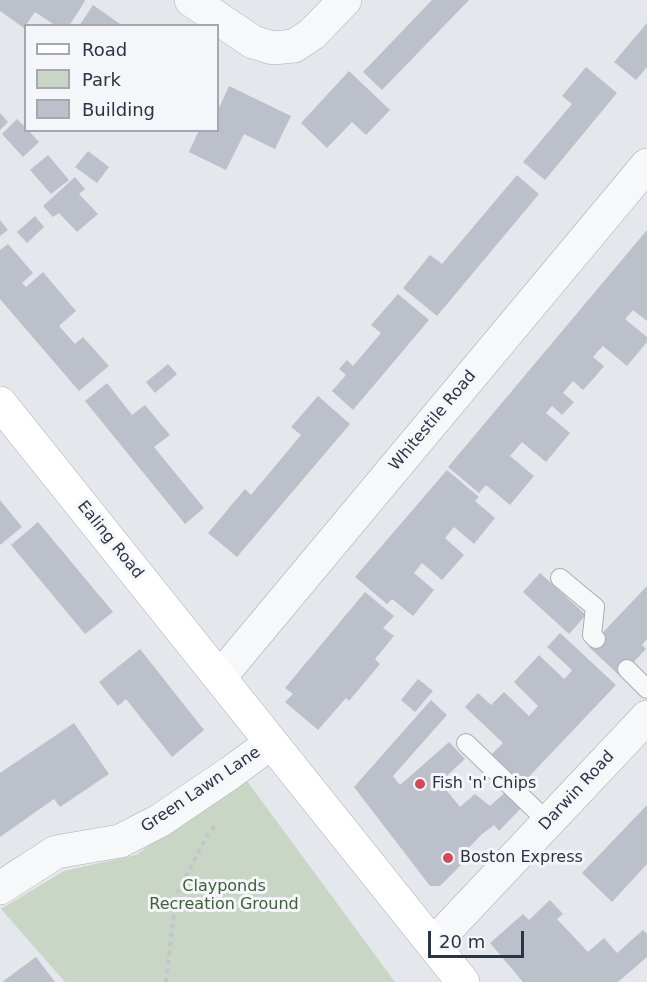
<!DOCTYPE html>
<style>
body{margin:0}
#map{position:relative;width:647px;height:982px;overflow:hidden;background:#e4e7ec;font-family:"DejaVu Sans",sans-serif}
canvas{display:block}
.legend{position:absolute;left:24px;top:24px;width:195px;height:108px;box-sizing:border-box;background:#f4f6f9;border:2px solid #a4a8b1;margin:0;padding:8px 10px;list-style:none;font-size:18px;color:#2b3445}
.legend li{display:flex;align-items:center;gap:12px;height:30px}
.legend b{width:30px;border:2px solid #a4a8b1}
.scale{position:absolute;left:428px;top:931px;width:96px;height:27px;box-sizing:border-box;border:3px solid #2b3445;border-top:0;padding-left:8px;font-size:18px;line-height:21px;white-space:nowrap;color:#2b3445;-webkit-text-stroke:4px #f4f6f9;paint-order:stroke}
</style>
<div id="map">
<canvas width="647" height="982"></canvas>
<ul class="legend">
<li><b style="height:8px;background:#fff"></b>Road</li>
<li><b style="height:16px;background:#c9d6c5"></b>Park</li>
<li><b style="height:16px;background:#bbc0ca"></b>Building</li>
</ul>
<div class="scale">20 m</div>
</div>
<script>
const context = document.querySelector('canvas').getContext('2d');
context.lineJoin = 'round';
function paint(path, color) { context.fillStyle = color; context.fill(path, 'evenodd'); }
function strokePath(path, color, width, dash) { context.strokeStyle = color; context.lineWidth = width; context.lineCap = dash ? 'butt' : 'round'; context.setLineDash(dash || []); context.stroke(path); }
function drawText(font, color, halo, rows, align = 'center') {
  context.font = font + ' "DejaVu Sans",sans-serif'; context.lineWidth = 6; context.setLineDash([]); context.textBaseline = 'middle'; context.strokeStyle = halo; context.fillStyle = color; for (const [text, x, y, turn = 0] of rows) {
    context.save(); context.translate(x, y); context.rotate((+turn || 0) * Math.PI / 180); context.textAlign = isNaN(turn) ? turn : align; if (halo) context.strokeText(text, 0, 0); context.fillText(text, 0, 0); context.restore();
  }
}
const green = new Path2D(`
 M244 777 395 982H65L1 909 64 871 136 855Z`);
const building = new Path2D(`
 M0 0H84L85 1 69 26H56L35 12 24 28 0 11Z
 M432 0H469L382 90 363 72Z
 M93 5 123 26H79Z
 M647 23V67L636 80 614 62Z
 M586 67 617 93 545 180 523 162 572 104 562 96Z
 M349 71 390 110 366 135 352 122 327 148 301 123Z
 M229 86 291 116 275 149 244 134 226 170 189 152 199 130H218V110Z
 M0 113 8 122 0 130Z
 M17 119 26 128V130H28L39 142 23 157 2 134Z
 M88 151 109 167 97 183 75 167Z
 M48 155 69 180 51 194 30 170Z
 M517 175 539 194 437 316 403 288 430 255 442 264Z
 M75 177 85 189 79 194 98 214 77 232 59 213 53 217 43 206Z
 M35 216 44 227 27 243 17 232Z
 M0 220 8 230 0 236Z
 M647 230V321L633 310 625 319 647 337V342L627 366 603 346 598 351 593 357 604 366 594 378 583 390 573 381 567 388 563 393 574 402 562 415 552 406 546 413 570 433 546 462 522 442 510 456 534 476 510 505 486 485 479 493 448 467Z
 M8 244 33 273 22 283 26 287 43 272 76 311 59 326 75 344 83 337 109 366 79 391 0 299V250Z
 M398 294 429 320 353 410 332 391 346 375 339 369 347 360 353 366 381 333 371 325Z
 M168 364 177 374 155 393 146 382Z
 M107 383 132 415 145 405 170 435 154 447 204 508 185 524 85 401Z
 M318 396 350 424 237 557 208 533 245 489 251 495 301 435 291 427Z
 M447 470 479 497 475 501 495 518 474 544 454 527 445 538 464 555 442 580 422 563 414 573 434 590 413 616 392 599 387 604 355 577Z
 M0 500 22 527 0 545Z
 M38 522 113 612 85 634 11 545Z
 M540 573 586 615 569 634 523 592Z
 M647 586V639L642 645 646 649 620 676 589 647Z
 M365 592 394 616 383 628 394 636 375 659 380 664 349 701 346 698 318 730 285 702 293 694 285 688Z
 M560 633 616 685 521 785 490 756 503 743 465 707 478 693 491 705 504 692 529 716 538 706 514 682 539 655 564 679 568 675 572 670 547 647Z
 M140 649 204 730 172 757 126 699 118 706 99 682Z
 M418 679 433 691 415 712 401 700Z
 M431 700 447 715 393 776 400 785 449 742 465 759 440 782 460 807 475 794 490 806 509 789 524 805 499 831 494 825 481 835 461 856 465 861 440 886H430L354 787Z
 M74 723 109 774 60 807 54 799 0 837V773Z
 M647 805V864L612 902 582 873Z
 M550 900 563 914 557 919 588 952 604 938 617 953 643 930 647 934V957L618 982H523L490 943 523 914 529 920Z
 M36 957 55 982H2Z`);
const path = new Path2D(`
 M166 982 176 895 208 834 215 826`);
const service = new Path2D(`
 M560 578 595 607 592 635 596 639
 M627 669 647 689
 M466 743 548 822`);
const minor = new Path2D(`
 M191 0 253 42 273 48 294 46 312 34 345 0
 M220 677 647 165
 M0 888 56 852 120 841 159 821 230 773 271 743
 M433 944 647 717`);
const secondary = new Path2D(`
 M0 403 463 982`);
const markers = [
 [420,784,6,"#d1495b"],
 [448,858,6,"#d1495b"]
];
const streetNames = [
 ["Whitestile Road",433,421,-50],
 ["Ealing Road",110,540,51],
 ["Green Lawn Lane",201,790,-34],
 ["Darwin Road",577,791,-47]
];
const poiNames = [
 ["Fish 'n' Chips",432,784],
 ["Boston Express",460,858]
];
const parkNames = [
 ["Clayponds",224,887],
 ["Recreation Ground",224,905]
];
paint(green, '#c9d6c5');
paint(building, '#bbc0ca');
strokePath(service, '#a9aeb7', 20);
strokePath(minor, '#a9aeb7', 34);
strokePath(secondary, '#a9aeb7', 34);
strokePath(path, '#c2c5cb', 4, [4.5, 4.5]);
strokePath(service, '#f7f8fa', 18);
strokePath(minor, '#f7f8fa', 33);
strokePath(secondary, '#fff', 33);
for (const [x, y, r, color] of markers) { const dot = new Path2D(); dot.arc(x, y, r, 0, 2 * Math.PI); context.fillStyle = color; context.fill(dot); strokePath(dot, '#f4f6f9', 2); }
drawText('16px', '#2b3445', '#f4f6f9', streetNames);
drawText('16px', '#2b3445', '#f4f6f9', poiNames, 'left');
drawText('16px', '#3f6138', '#f4f6f9', parkNames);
</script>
